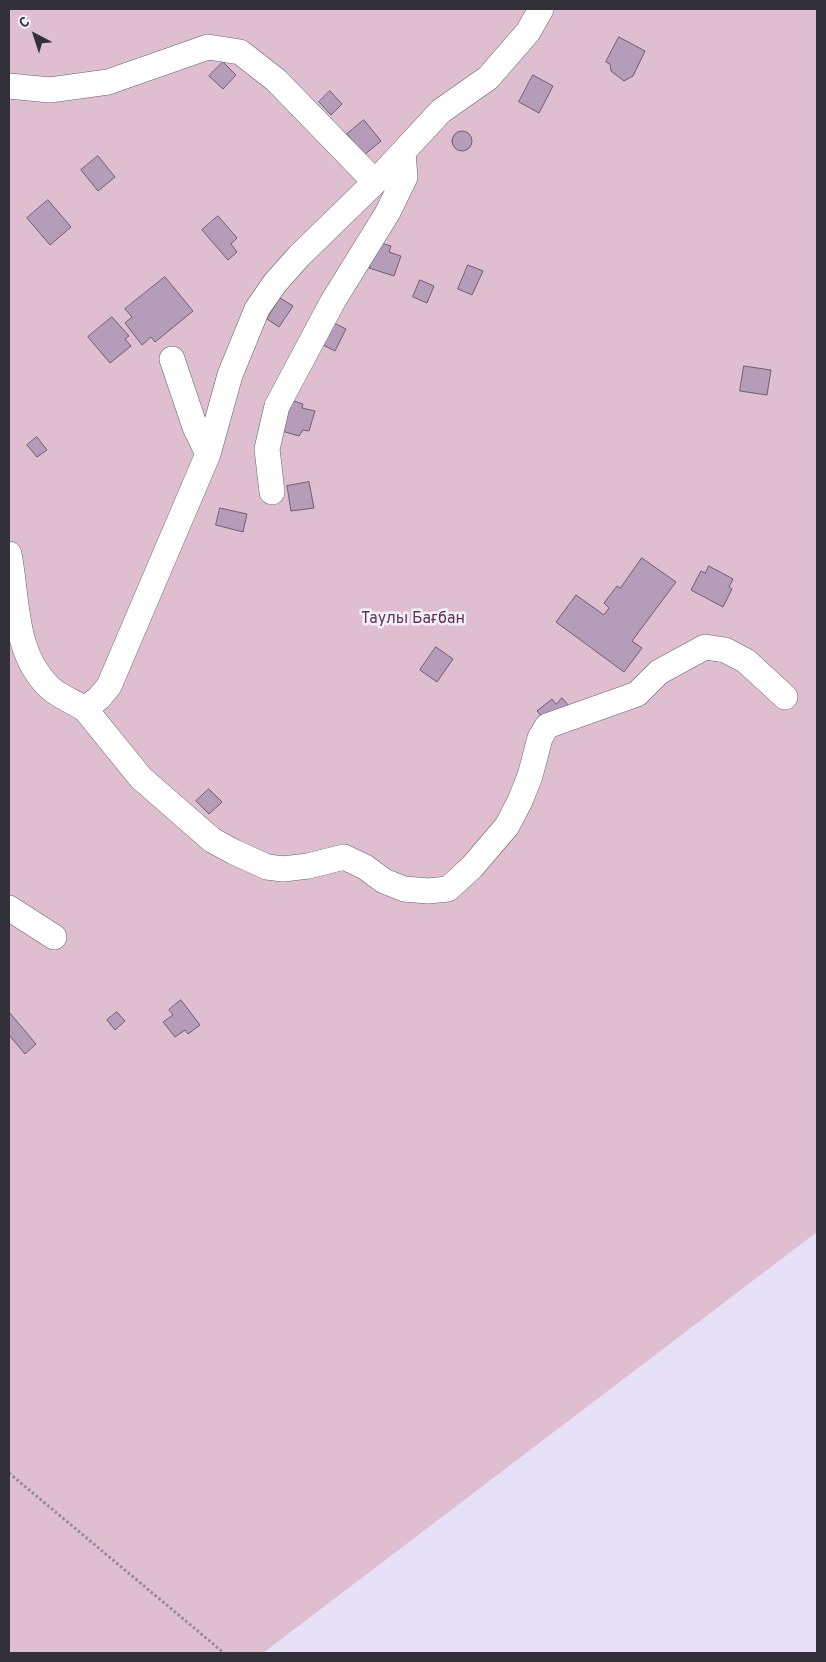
<!DOCTYPE html>
<meta charset="utf-8">
<style>
body{margin:0}
#map{position:relative;width:826px;height:1662px;overflow:hidden;background:#e7e1f8;font-family:Overpass,sans-serif}
canvas{display:block}
.frame{position:absolute;inset:0;border:10px solid #323038;pointer-events:none}
.north{position:absolute;left:10px;top:10px;width:50px;height:50px;-webkit-text-stroke:4px #f3f0fe;paint-order:stroke;rotate:320deg;font-size:14px;font-weight:700;line-height:20px;text-align:center;color:#323038}
.north::after{content:'';display:block;margin:auto;width:18px;height:22px;background:#323038;clip-path:polygon(50% 0,100% 100%,50% 72%,0 100%)}
</style>
<div id="map">
<canvas width="826" height="1662"></canvas>
<div class="frame"></div>
<div class="north">С</div>
</div>
<script>
const context = document.querySelector('canvas').getContext('2d');
context.lineJoin = 'round';
function paint(path, color) { context.fillStyle = color; context.fill(path, 'evenodd'); }
function strokePath(path, color, width, dash) { context.strokeStyle = color; context.lineWidth = width; context.lineCap = dash ? 'butt' : 'round'; context.setLineDash(dash || []); context.stroke(path); }
function drawText(font, color, halo, rows, align = 'center') {
  context.font = font + ' Overpass,sans-serif'; context.lineWidth = 5; context.setLineDash([]); context.textBaseline = 'middle'; context.strokeStyle = halo; context.fillStyle = color; for (const [text, x, y, turn = 0] of rows) {
    context.save(); context.translate(x, y); context.rotate((+turn || 0) * Math.PI / 180); context.textAlign = isNaN(turn) ? turn : align; if (halo) context.strokeText(text, 0, 0); context.fillText(text, 0, 0); context.restore();
  }
}
const green = new Path2D(`
 M9 9H817V1232L263 1653H9Z`);
const building = new Path2D(`
 M619 37 645 51 633 76 624 81 611 71 610 64 606 62Z
 M223 62 236 75 223 89 209 76Z
 M533 75 553 86 539 113 519 102Z
 M330 91 342 104 331 115 319 102Z
 M364 120 381 141 364 155 347 134Z
 M452 141a10 10 0 1 1 20 0a10 10 0 1 1-20 0Z
 M98 156 115 177 98 191 81 170Z
 M48 200 71 227 50 245 27 218Z
 M218 216 237 238 231 244 237 252 228 260 202 230Z
 M381 243 391 246 389 252 401 256 394 276 369 268 374 250Z
 M468 265 483 271 472 295 458 289Z
 M165 277 193 311 155 342 151 337 142 345 125 323 132 317 125 309Z
 M420 280 434 286 427 303 413 297Z
 M280 298 293 306 279 327 267 319Z
 M112 317 129 336 125 339 131 346 110 363 88 337Z
 M332 322 346 329 335 351 321 344Z
 M744 366 771 370 767 395 740 391Z
 M291 400 303 404 302 408 315 411 309 431 303 430 299 436 282 431Z
 M37 437 47 450 37 457 27 445Z
 M309 482 314 508 291 511 287 486Z
 M220 508 247 514 243 532 216 525Z
 M642 558 676 582 632 641 642 648 624 672 556 622 576 595 604 615 609 608 604 603 617 586 620 588Z
 M709 566 733 579 729 587 732 589 723 607 691 590 701 571 705 573Z
 M436 647 453 659 437 682 420 670Z
 M562 698 569 706 549 724 537 711 552 699 556 704Z
 M209 789 222 802 209 814 196 801Z
 M181 1000 200 1025 188 1034 185 1030 175 1037 163 1022 173 1015 169 1010Z
 M9 1012 36 1044 25 1054 9 1035Z
 M117 1012 125 1021 115 1030 107 1020Z`);
const path = new Path2D(`
 M9 1473 224 1653`);
const street = new Path2D(`
 M9 86 50 90 108 82 208 47 240 52 276 80 375 182
 M172 359 195 427 208 454
 M272 492 267 449 277 406 333 301 388 212 405 177 403 153
 M9 554C18 599 13 652 49 687 58 696 74 702 85 709L99 698 109 686 208 454 230 375 257 309 275 283 299 256 375 182 441 111 488 78 528 32 541 9
 M85 709 141 778 212 840 234 852 267 867 283 869 308 866 344 857 365 867 384 881 404 889 428 891 448 889 472 867 507 826 520 801 530 776 540 738 547 726 637 694 659 672 705 647 725 650 746 661 785 697
 M9 908 54 937`);
const parkNames = [
 ["Таулы Бағбан",413,620]
];
paint(green, '#dfbfcf');
paint(building, '#b59dba');
strokePath(building, '#6d5f6f', 1);
strokePath(street, '#646073', 26);
strokePath(path, '#8f8b9b', 3, [2.5, 2.5]);
strokePath(street, '#fff', 25);
drawText('16px', '#62324e', '#f3f0fe', parkNames);
</script>
